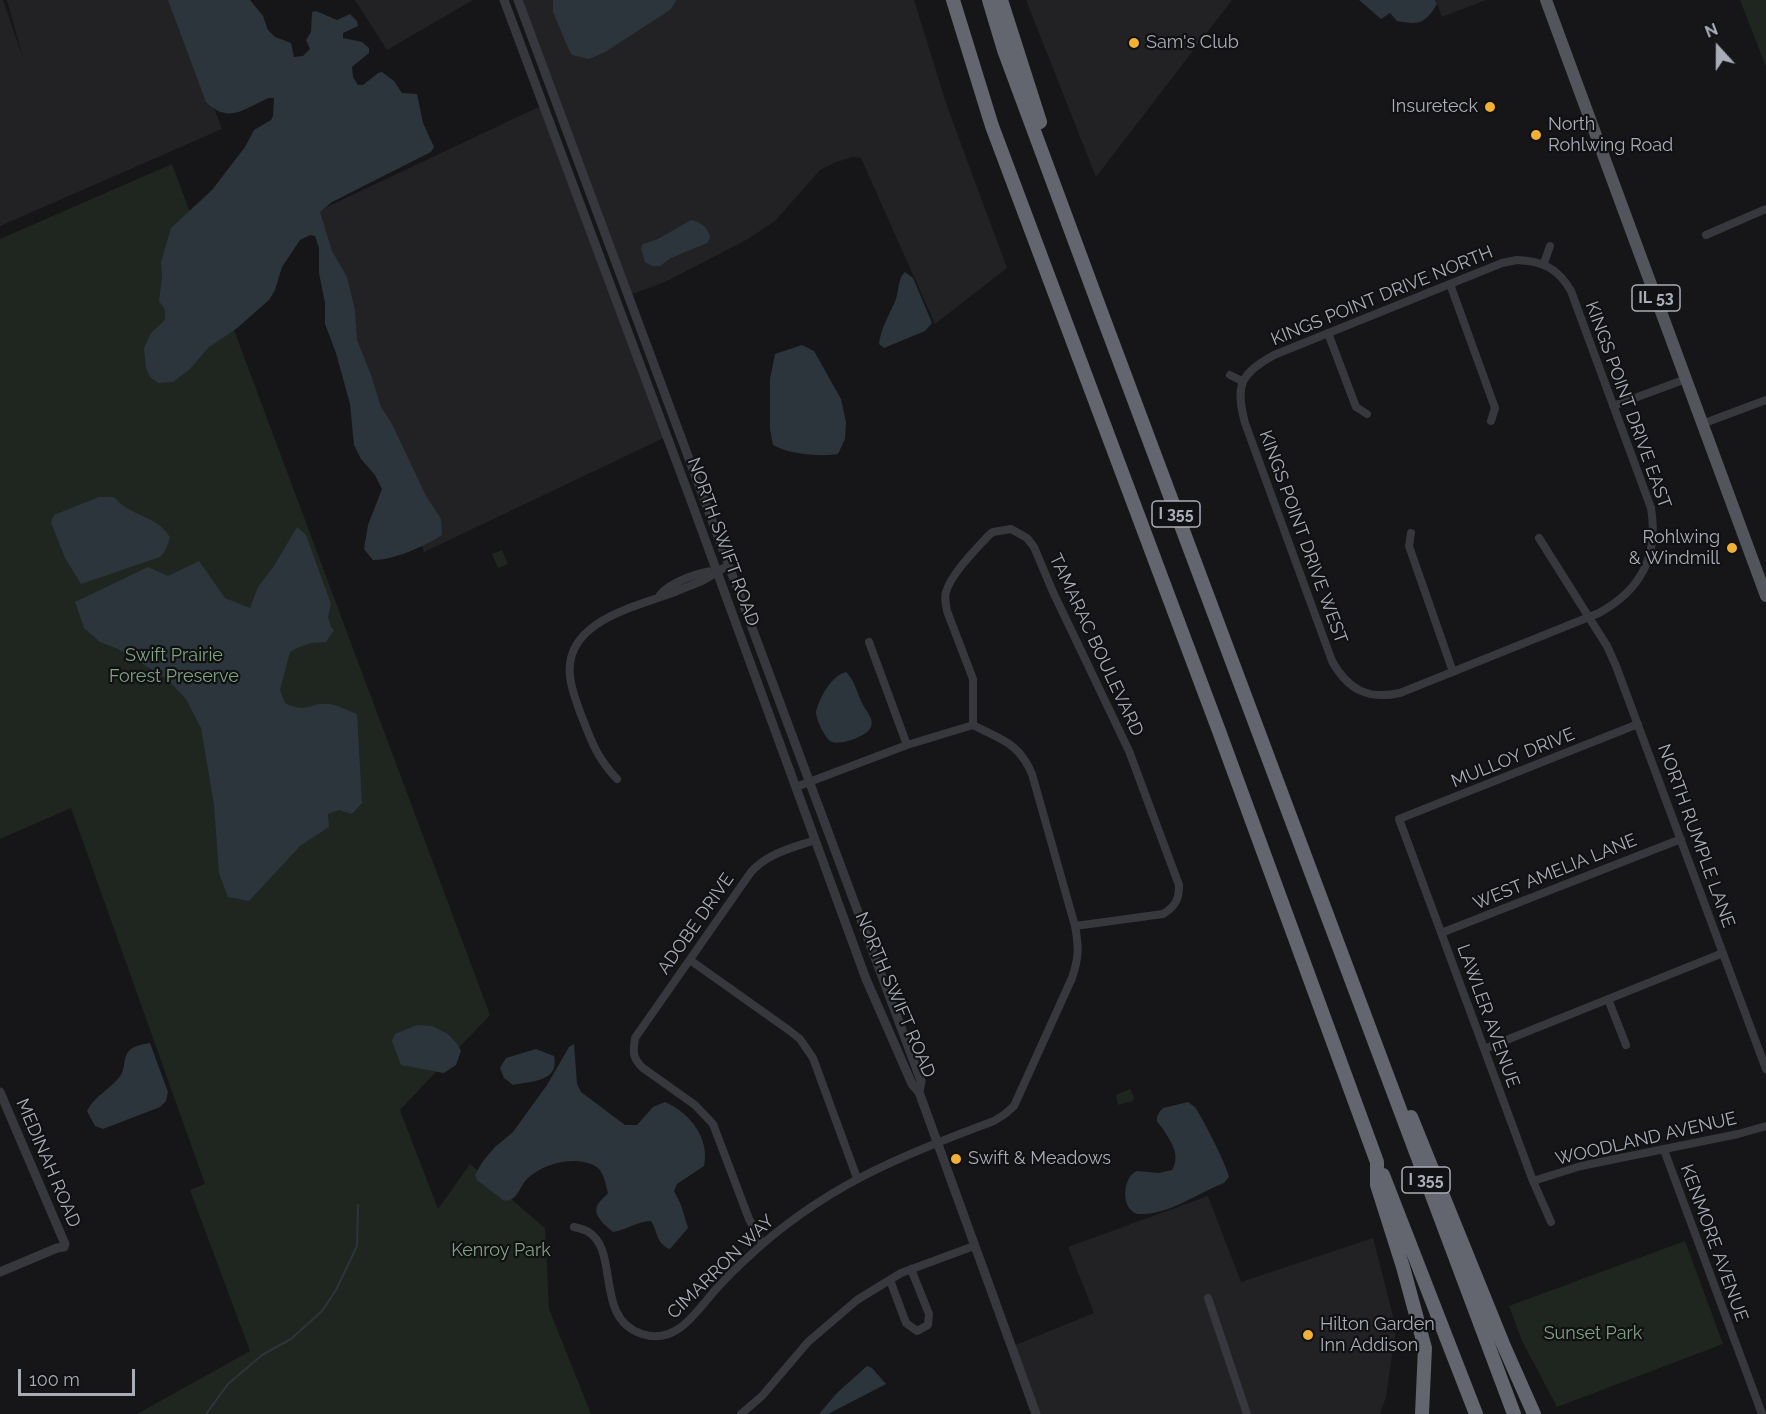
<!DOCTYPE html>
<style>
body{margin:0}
#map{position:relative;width:1766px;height:1414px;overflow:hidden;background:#161618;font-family:Raleway,sans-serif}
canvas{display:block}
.north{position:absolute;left:1688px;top:18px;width:60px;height:60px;-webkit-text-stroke:4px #111113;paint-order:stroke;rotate:339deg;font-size:16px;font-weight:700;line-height:24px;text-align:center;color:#a8adb8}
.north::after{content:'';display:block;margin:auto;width:21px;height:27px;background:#a8adb8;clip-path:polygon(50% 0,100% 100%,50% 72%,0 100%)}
.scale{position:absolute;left:18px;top:1369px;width:117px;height:27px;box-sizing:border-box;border:3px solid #a8adb8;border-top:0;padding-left:8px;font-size:18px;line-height:21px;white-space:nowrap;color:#a8adb8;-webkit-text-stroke:4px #111113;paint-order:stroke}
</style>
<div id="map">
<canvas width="1766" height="1414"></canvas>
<div class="north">N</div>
<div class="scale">100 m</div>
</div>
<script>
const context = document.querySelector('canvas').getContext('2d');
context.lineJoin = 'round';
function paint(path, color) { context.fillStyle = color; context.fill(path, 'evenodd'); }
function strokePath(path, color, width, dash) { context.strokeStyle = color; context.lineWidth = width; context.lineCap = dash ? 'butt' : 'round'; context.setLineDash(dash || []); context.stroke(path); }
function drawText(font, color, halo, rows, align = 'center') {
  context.font = font + ' Raleway,sans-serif'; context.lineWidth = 4.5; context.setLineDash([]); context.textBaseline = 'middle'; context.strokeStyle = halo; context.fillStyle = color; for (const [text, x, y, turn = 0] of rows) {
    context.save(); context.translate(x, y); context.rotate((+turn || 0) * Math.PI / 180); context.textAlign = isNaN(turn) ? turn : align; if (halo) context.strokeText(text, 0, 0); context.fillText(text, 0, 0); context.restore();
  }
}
const built = new Path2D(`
 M0 0H3L23 58 7 0H173L222 129 0 226Z
 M355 0H473L387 50Z
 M518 0H914L947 106 1007 268 935 324 861 158 852 157 834 163 820 170 775 221 748 239 665 282 627 296Z
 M1026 0H1232L1096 177Z
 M1436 0H1486L1442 17Z
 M547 103 670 435 424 552 312 214Z
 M1208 1196 1241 1282 1373 1238 1396 1328 1386 1397 1380 1414H1039L1013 1346 1094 1313 1068 1247Z`);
const green = new Path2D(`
 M1740 0H1766V67Z
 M172 164 490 1015 400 1110 438 1209 470 1164 545 1228 549 1309 591 1414H137L250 1351 190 1190 205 1184 71 808 0 839V239Z
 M502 550 508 564 498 568 492 554Z
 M1130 1089 1134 1097 1133 1101 1118 1105 1116 1095Z
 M1685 1241 1723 1344 1557 1407 1522 1341 1509 1306Z`);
const water = new Path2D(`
 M168 0H250L263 16 268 30 275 37 291 43 294 57 303 56 310 49 306 40 311 32 312 12 316 11 337 20 350 14 357 21 358 26 343 33V38L362 42 369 48V53L352 67 353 77 358 85H363L378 73 382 72 394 81 402 93 417 94 423 123 434 147 431 152 332 202 320 212 332 251 347 277 355 310 357 340 371 375 381 407 392 424 426 496 441 519 442 535C425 546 394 560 373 560L364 549 368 525 382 489 375 475 361 459 354 445 350 404 336 353 325 324V303L319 273V248L315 236 310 235 300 240 282 267 275 290 269 300 236 329 209 347 189 370 173 382 158 383 150 377 146 368 144 348 151 333 165 320V310L159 301 162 277 161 262 171 228 212 190 245 147 254 130 271 120 273 116 274 98H269C244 108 230 125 206 102Z
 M553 0H676V1L670 10 605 52 589 59 572 55 569 50 553 12Z
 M1359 0H1435L1437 4C1425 24 1419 25 1397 21L1390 13 1381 19Z
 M691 220C701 222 709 228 710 238L707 243 671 258 660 266H652L645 262 641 248 643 244 658 239Z
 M905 272 913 278 932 323 925 331 884 348 879 344C881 327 890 314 896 299 899 290 898 278 905 272Z
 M802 345 814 351 841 399 846 422 845 439 838 454C820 457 788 454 773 445L770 429V379L775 354Z
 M99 497H114C127 513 145 514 160 526 163 528 167 533 170 537 168 544 166 552 160 557L81 584 65 558 51 522 54 515Z
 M297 527 306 535 331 604 328 617 331 627 334 630 326 642 311 643 297 648 290 652 280 690 285 703C307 714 311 702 329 704 338 705 348 711 357 714L362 803 352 814 339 810 328 814 329 827 300 846 249 901 228 897 219 873 214 805 201 728 186 699 166 678 118 649 100 642 84 628 75 602 148 567 168 576 199 561 225 598 250 608 258 587 274 566Z
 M846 672C856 682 857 694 863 705 867 712 874 719 871 727 868 736 838 747 830 741 824 736 816 719 816 712 817 707 819 702 821 698 826 688 834 675 846 672Z
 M417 1025 432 1026 448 1034 458 1045 461 1051 456 1065 444 1073 401 1065 392 1041 395 1034Z
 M150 1043 168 1092 166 1101 160 1107 103 1129 95 1126 87 1111C94 1096 111 1089 121 1075 125 1069 123 1059 128 1052 132 1046 143 1044 150 1043Z
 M574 1044 577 1084 581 1092 625 1125H637L653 1107 665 1102C690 1113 710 1138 704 1166L677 1184 674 1191 681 1205 688 1228 670 1249C656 1244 658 1232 651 1221 638 1221 626 1230 613 1232 606 1226 593 1216 597 1206 599 1201 605 1197 608 1193 606 1186 604 1173 598 1168 579 1154 544 1163 528 1178 519 1186 517 1204 503 1200L477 1180 475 1175 483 1161 495 1147 513 1132 547 1085 569 1047Z
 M536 1049 554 1056C560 1082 531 1081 513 1085L504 1078 500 1068 506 1058Z
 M1188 1102C1192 1105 1196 1107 1198 1112 1205 1123 1227 1166 1229 1177L1224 1183C1198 1193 1173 1212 1145 1214 1141 1214 1135 1215 1132 1211 1121 1202 1124 1176 1137 1171L1159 1173 1172 1170C1181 1155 1171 1142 1163 1129 1161 1126 1158 1124 1157 1121 1156 1116 1160 1111 1163 1108Z
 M867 1366 872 1368 886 1384 828 1414H819L837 1393Z`);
const stream = new Path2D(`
 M206 1414 228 1384 262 1355 291 1339 322 1311 336 1290 357 1246 358 1205`);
const minor = new Path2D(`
 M1706 235 1766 209
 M1517 260C1542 261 1558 268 1571 291L1651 508C1659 556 1641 590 1599 613L1400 693C1368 700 1348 690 1332 661L1245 423C1235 385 1240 374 1274 355L1502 263Z
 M1544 263 1550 246
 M1450 284 1495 408 1491 421
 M1328 333 1356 407 1367 414
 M1230 375 1242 381
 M1613 406 1686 379
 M1702 424 1766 400
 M1411 533 1409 546 1453 672
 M1539 538 1607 646 1616 666 1766 1069
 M660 595C669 583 700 571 715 571
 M869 642 907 745
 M973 725V679L947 611C946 604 944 599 946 592 951 574 976 549 989 535L993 532 1011 529 1027 538 1034 547 1053 592 1129 751 1179 885C1179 899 1176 906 1163 914L1075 926
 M617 779C596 757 591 740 580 712 576 700 571 689 570 676 564 621 635 607 675 592 684 588 695 584 704 580 713 575 719 570 728 566
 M1441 933 1681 839
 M690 960 790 1031 800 1039 813 1058 857 1178
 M1608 999 1626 1045
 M1484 1049 1723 953
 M1664 1150 1762 1414
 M1533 1181 1581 1166 1738 1134 1766 1126
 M1551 1222 1533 1181 1399 819 1638 724
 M574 1227C578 1228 583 1229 587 1231 621 1250 593 1318 642 1334 677 1346 697 1310 717 1288 726 1278 736 1268 746 1259 821 1188 899 1156 994 1121L1005 1114 1014 1106 1072 978C1079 957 1079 948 1075 926L1032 774C1019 743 1002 740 973 725L907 745 796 787
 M762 1243 749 1219 713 1124 695 1105 643 1068C632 1058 633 1052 635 1038L751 872C768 853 792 848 815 840
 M890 1280 906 1323 917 1331 928 1325 929 1314 911 1269
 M1208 1298 1247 1414
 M741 1414 762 1396 808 1342 857 1300 901 1273 974 1246`);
const tertiary = new Path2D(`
 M504 0 690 498 866 979 912 1084 919 1092 1036 1414
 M518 0 921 1081 919 1092
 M0 1092 65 1244 64 1247 57 1248 0 1272`);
const primary = new Path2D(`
 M1546 0 1766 596`);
const motorway = new Path2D(`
 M953 0 992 126 1219 731 1377 1162V1185L1403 1267 1425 1348 1422 1414
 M989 0 1004 50 1100 309 1514 1414
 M1001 0 1040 122
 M1411 1117 1503 1344 1534 1414
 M1383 1175 1476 1414`);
const markers = [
 [1134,43,6,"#f2b134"],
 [1490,107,6,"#f2b134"],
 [1536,135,6,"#f2b134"],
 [1732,548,6,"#f2b134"],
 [956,1159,6,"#f2b134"],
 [1308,1335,6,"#f2b134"]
];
const shields = [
 [1656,298,48],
 [1176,514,48],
 [1426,1180,48]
];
const shieldNames = [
 ["IL 53",1656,298],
 ["I 355",1176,514],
 ["I 355",1426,1180]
];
const poiNames = [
 ["Sam's Club",1146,43],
 ["Insureteck",1478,107,"right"],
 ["North",1548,125],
 ["Rohlwing Road",1548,146],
 ["Rohlwing",1720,538,"right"],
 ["& Windmill",1720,559,"right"],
 ["Swift & Meadows",968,1159],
 ["Hilton Garden",1320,1325],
 ["Inn Addison",1320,1346]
];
const streetNames = [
 ["KINGS POINT DRIVE NORTH",1382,296,-22],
 ["KINGS POINT DRIVE EAST",1628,405,70],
 ["KINGS POINT DRIVE WEST",1303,537,70],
 ["NORTH SWIFT ROAD",723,542,70],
 ["TAMARAC BOULEVARD",1096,645,65],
 ["MULLOY DRIVE",1513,758,-22],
 ["NORTH RUMPLE LANE",1696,836,70],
 ["WEST AMELIA LANE",1555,872,-22],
 ["ADOBE DRIVE",696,924,-55],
 ["NORTH SWIFT ROAD",895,995,67],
 ["LAWLER AVENUE",1488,1016,70],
 ["WOODLAND AVENUE",1646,1139,-13],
 ["MEDINAH ROAD",48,1163,67],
 ["KENMORE AVENUE",1714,1243,70],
 ["CIMARRON WAY",721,1267,-44]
];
const parkNames = [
 ["Swift Prairie",174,656],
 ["Forest Preserve",174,677],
 ["Kenroy Park",501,1251],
 ["Sunset Park",1593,1334]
];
paint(built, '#222225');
paint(green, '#1e261f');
paint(water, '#2c353c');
strokePath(stream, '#2c353c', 2);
strokePath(minor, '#37383d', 8);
strokePath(tertiary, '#37383d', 9);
strokePath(primary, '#53555c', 12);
strokePath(motorway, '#63666e', 14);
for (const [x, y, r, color] of markers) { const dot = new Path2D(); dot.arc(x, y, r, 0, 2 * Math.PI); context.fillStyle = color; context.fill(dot); strokePath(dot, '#111113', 2); }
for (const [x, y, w] of shields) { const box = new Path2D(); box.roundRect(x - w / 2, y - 13, w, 26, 4.5); context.fillStyle = '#111113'; context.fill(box); strokePath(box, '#a8adb8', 1.5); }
drawText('bold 16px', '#a8adb8', null, shieldNames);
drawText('18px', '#a8adb8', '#111113', poiNames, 'left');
drawText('18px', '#a8adb8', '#111113', streetNames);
drawText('18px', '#7fa381', '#111113', parkNames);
</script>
